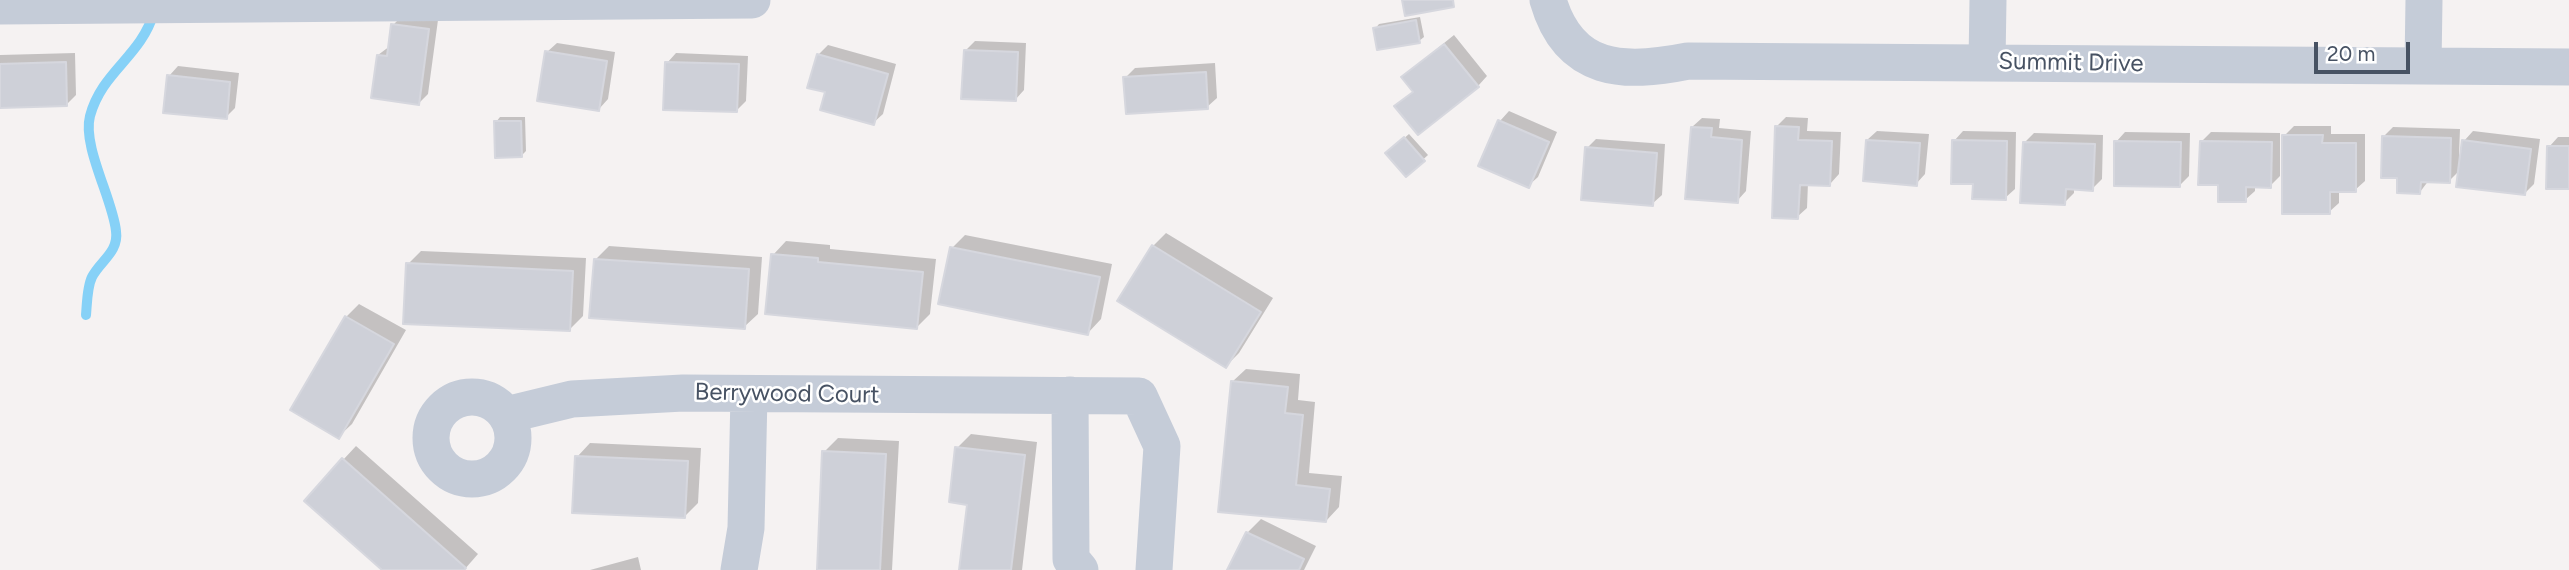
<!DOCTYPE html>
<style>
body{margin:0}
#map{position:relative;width:2569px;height:570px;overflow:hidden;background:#f5f2f2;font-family:Figtree,sans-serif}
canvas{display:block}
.scale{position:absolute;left:2314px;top:42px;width:96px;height:32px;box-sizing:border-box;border:4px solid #475263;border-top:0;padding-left:9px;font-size:21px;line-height:24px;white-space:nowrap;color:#475263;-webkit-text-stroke:5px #fff;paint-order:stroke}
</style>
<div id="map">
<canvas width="2569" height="570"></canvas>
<div class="scale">20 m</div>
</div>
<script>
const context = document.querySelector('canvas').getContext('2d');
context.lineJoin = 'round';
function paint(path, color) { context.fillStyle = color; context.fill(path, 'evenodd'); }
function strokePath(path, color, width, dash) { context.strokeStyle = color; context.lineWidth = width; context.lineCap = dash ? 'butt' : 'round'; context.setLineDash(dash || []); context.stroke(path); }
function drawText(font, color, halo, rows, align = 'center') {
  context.font = font + ' Figtree,sans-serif'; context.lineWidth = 5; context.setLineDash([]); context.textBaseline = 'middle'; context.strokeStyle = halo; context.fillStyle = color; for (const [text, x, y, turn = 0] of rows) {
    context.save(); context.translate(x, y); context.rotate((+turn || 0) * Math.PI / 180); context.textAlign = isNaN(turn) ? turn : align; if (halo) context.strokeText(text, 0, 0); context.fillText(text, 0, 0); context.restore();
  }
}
const shadow = new Path2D(`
 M402 16 438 20 428 94 419 103 378 55 390 46 393 25Z
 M1420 17 1424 37 1419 41 1375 29 1379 24Z
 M1454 35 1487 76 1478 86 1406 97 1414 91 1413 68Z
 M975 41 1026 43 1024 90 1015 100 965 51Z
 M557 43 615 52 608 99 599 109 547 52Z
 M828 45 896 64 883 114 873 123 827 91 818 55Z
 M75 53 76 95 67 104 0 106V55Z
 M676 53 748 56 746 101 736 111 667 63Z
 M1215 63 1217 98 1207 107 1125 78 1135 68Z
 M178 66 239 73 235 108 226 117 169 76Z
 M1509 111 1557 132 1538 177 1528 186 1480 165 1500 121Z
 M500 117H525L526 151 521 156 496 122Z
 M1786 117 1808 118 1807 131 1841 132 1839 174 1830 184 1808 183 1807 208 1797 217 1776 127Z
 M1702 118 1720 119 1719 128 1751 131 1746 191 1737 201 1692 127Z
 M2294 126H2331V134H2365V181L2355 190H2339V203L2329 212 2284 136Z
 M2393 127 2460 129 2459 155H2462L2464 141 2473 131 2540 139 2534 184 2525 193 2460 170 2449 181 2429 180 2420 192 2399 176 2384 136Z
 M1877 131 1929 134 1925 174 1916 184 1867 140Z
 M1963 131 2016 132 2015 189 2005 198 1975 182 1954 141Z
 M2125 132 2190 133 2189 176 2180 185 2116 142Z
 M2211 132 2280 133V176L2270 186H2255V191L2245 200 2220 183 2201 142Z
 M2034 133 2103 135 2102 179 2092 189 2074 188V193L2064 203 2025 142Z
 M1409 134 1428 155 1406 175 1387 153Z
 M2558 137H2569V187L2549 147Z
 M1596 139 1665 144 1662 195 1652 204 1587 148Z
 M1166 233 1273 298 1239 353 1226 366 1153 246Z
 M965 235 1112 264 1101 319 1088 333 952 248Z
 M786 241 830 245V249L936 259 930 314 917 327 773 255Z
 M609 246 762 257 758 314 744 327 596 259Z
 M421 251 586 258 583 316 569 330 408 264Z
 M359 304 406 330 352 424 338 437 346 317Z
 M1246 369 1300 374 1298 400 1315 402 1309 473 1342 476 1339 507 1326 521 1220 511 1232 382Z
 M971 434 1037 442 1022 570H961L969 503 957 448Z
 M838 438 899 441 892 570H818L824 452Z
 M590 443 701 448 698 503 685 516 577 457Z
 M356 446 478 554 464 570H385L343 460Z
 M1261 519 1316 546 1304 570H1229L1247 533Z
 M638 557 641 570H590Z`);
const stream = new Path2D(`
 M86 315C87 304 87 287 92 277 100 261 119 252 116 231 113 200 82 146 90 116 102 71 141 57 154 12`);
const building = new Path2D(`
 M1402 0H1453L1454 7 1405 16Z
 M1416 20 1420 43 1377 50 1373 28Z
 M391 24 429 29 419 105 371 98 377 55 387 56Z
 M1444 44 1479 87 1418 135 1394 106 1413 92 1401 77Z
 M964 50 1018 52 1016 101 961 99Z
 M545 51 607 61 599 111 537 101Z
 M817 54 888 74 874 125 820 110 825 92 807 88Z
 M66 62 67 106 0 108V64Z
 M665 62 739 64 737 112 663 110Z
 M1206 72 1208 109 1126 114 1123 77Z
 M167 75 230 82 227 119 163 113Z
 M1498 120 1549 142 1529 188 1478 166Z
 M494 121H521L522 157 495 158Z
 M1775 126 1799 127 1798 140 1832 141 1830 186 1800 185 1798 219 1772 218Z
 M1691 127 1712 128 1711 137 1742 140 1738 203 1685 199Z
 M2282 135H2323L2322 143H2356V192H2330V214H2282Z
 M2382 136 2451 138 2450 183 2421 182 2420 194 2397 193V178H2381Z
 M1404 137 1425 161 1406 177 1385 153Z
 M1866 140 1920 143 1917 186 1863 181Z
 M1952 140 2007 141 2006 200 1972 199 1973 184H1951Z
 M2462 140 2531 149 2525 195 2456 187Z
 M2114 141 2181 142 2180 187 2114 186Z
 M2200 141 2272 142 2271 188 2246 187V202H2218V185H2198Z
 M2023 142 2095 144 2093 191 2066 189 2065 205 2020 203Z
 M2547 146H2569V189H2546Z
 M1585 147 1657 153 1653 206 1581 200Z
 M1152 245 1261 312 1226 368 1117 301Z
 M950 247 1100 277 1088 335 938 304Z
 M771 254 818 258V262L923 272 917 329 765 314Z
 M594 259 749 269 745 329 589 318Z
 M406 263 573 271 570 331 403 324Z
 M345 316 394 344 339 439 290 410Z
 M1231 381 1288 387 1285 413 1303 415 1296 485 1330 489 1326 522 1218 512Z
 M955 447 1025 455 1011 570H959L967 505 949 502Z
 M822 451 886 454 880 570H817Z
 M575 456 688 461 685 518 572 513Z
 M342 458 466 568 464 570H382L304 501Z
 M1246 532 1304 559 1299 570H1227Z`);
const minor = new Path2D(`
 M1548 0C1569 73 1624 74 1688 61L2569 67
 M0 6 752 0
 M1987 62 1988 0
 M2423 66 2424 0
 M1070 395 1071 559 1080 570
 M431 438a41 41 0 1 1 82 0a41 41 0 1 1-82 0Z
 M506 415 572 399 683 393 1139 396 1162 446 1154 570
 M739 570 746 528 749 395`);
const streetNames = [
 ["Summit Drive",2071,63,1],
 ["Berrywood Court",787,394,1]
];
paint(shadow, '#0003');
strokePath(stream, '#86d1f7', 10);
paint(building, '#ced0d8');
strokePath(building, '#d6d7de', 2);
strokePath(minor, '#c5ccd8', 37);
drawText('24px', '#475263', '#fff', streetNames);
</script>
